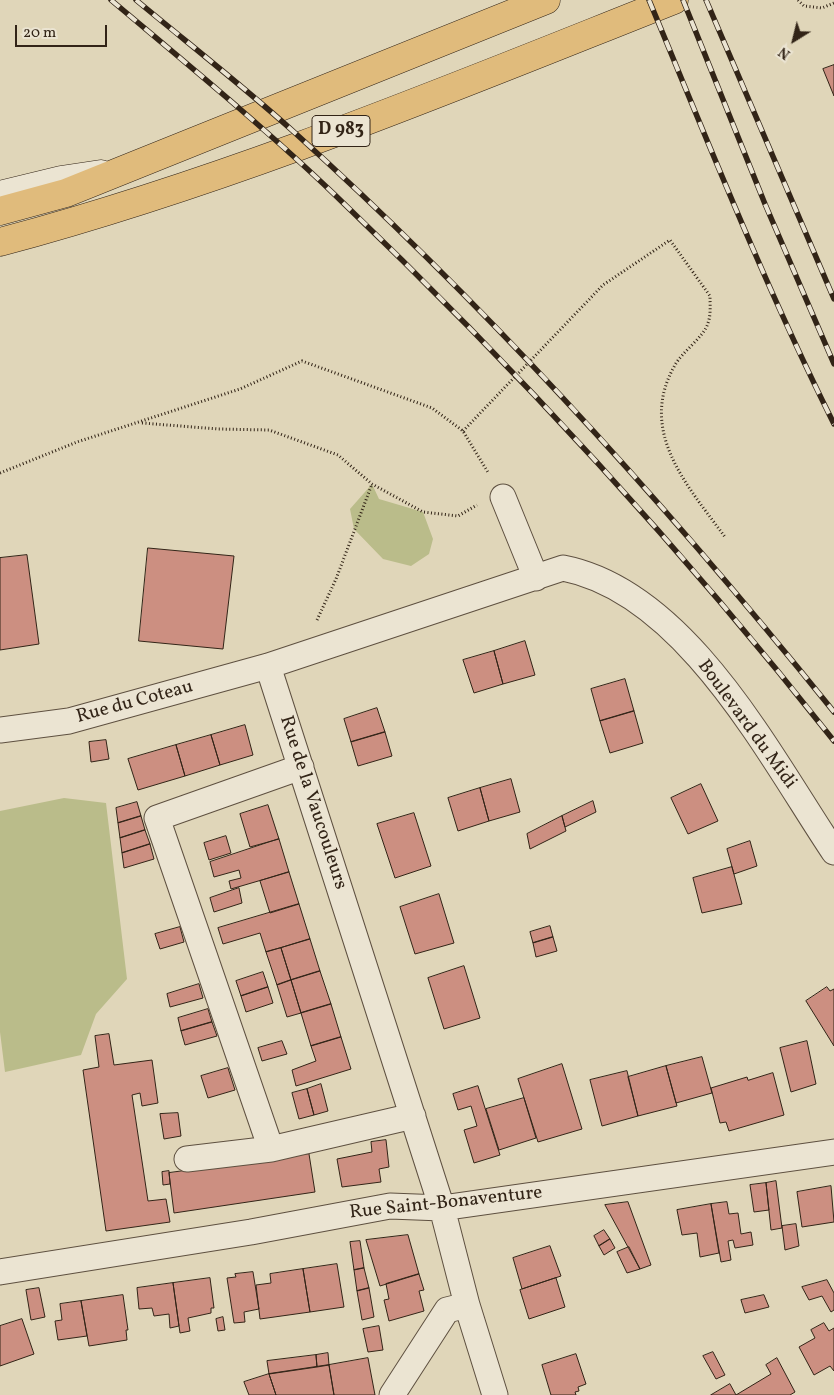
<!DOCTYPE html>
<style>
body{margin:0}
#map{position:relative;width:834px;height:1395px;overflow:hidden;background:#e0d6b9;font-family:Vollkorn,serif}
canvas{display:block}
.north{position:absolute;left:769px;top:15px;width:50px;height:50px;-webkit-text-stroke:4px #ebe4d2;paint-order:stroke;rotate:216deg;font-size:14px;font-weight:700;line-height:20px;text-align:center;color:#322417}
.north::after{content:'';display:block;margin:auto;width:18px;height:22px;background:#322417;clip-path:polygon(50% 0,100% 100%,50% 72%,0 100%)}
.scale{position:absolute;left:15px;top:25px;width:92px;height:22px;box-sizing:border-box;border:2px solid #322417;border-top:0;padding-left:6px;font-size:15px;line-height:18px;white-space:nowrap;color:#322417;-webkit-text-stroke:4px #ebe4d2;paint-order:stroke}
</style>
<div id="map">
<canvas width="834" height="1395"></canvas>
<div class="north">N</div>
<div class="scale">20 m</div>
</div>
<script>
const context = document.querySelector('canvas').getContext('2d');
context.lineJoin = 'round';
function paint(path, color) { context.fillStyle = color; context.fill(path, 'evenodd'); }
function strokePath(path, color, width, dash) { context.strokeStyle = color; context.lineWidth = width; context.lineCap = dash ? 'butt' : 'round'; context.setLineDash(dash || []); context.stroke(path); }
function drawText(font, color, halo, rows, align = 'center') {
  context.font = font + ' Vollkorn,serif'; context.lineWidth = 4; context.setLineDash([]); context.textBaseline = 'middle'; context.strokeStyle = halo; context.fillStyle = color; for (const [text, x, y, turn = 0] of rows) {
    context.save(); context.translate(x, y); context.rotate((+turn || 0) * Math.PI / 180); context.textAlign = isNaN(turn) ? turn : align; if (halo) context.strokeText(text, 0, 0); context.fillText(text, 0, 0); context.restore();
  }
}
const green = new Path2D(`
 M372 484 379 499 423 512 433 539 429 554 411 566 383 559 354 529 350 509Z
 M64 798 106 803 127 979 96 1014 81 1055 5 1072 0 1032V811Z`);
const building = new Path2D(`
 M834 65V96L823 69Z
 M148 548 234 556 223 649 139 641Z
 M27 555 39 644 0 650V558Z
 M525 641 535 675 503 684 494 651Z
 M494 651 503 684 474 693 463 660Z
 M625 679 634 711 600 721 591 689Z
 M377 708 385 732 351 742 344 719Z
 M634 711 643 743 610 753 600 721Z
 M245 725 253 755 220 765 211 735Z
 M385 732 392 756 358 766 351 742Z
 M211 735 220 765 185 776 176 745Z
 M106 740 109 759 91 762 89 742Z
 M176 745 185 776 138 790 128 759Z
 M511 779 520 812 489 821 480 788Z
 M701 784 718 821 688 834 671 798Z
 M480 788 489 821 458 831 448 798Z
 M593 801 596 812 565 827 562 816Z
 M137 802 141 816 118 823 116 808Z
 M268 805 279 839 250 847 240 814Z
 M414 813 431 866 395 878 377 824Z
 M141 816 145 830 120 838 118 823Z
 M562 816 566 831 530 849 527 834Z
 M145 830 150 844 122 853 120 838Z
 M226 836 231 853 209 860 204 843Z
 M279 839 289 872 231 889 229 881 241 878 239 870 214 877 210 862Z
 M750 841 757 866 734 874 727 849Z
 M150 844 154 859 124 868 122 853Z
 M732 867 742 904 702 913 693 878Z
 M289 872 299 904 270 913 260 881Z
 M239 888 242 903 214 912 210 898Z
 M439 894 454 943 415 954 400 907Z
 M299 904 310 939 266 952 260 933 223 944 218 928Z
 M550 926 553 937 533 943 530 932Z
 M180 927 184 942 160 949 155 934Z
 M553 937 557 951 536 957 533 943Z
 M310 939 320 971 291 980 281 948Z
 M281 948 291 980 277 985 266 952Z
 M464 966 480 1018 444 1029 428 978Z
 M320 971 331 1004 301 1013 291 980Z
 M263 972 268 987 241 996 236 981Z
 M291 980 301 1013 287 1017 277 985Z
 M199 984 203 998 170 1007 167 994Z
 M268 987 273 1003 246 1012 241 996Z
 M827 987 830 991 834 989V1046L806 1001Z
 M331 1004 341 1037 311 1046 301 1013Z
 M208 1009 212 1022 181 1031 178 1018Z
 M212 1022 217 1036 185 1045 181 1031Z
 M109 1034 114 1065 152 1060 158 1103 142 1106 140 1093 132 1095 148 1201 166 1199 170 1222 106 1231 83 1070 99 1067 95 1036Z
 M341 1037 351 1069 296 1086 292 1070 316 1061 311 1046Z
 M282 1041 287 1054 262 1061 258 1048Z
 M807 1041 816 1084 791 1092 780 1048Z
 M702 1057 712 1093 676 1103 666 1066Z
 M562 1064 582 1129 538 1142 518 1079Z
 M666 1066 677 1106 638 1116 628 1077Z
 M228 1068 235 1090 208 1098 201 1076Z
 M627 1071 638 1116 602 1126 590 1080Z
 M773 1073 784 1115 729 1131 726 1122 720 1123 711 1088 747 1077 748 1080Z
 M321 1084 328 1111 314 1115 307 1089Z
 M478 1086 500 1155 474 1163 464 1130 477 1126 471 1106 458 1110 453 1094Z
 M307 1089 314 1115 299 1119 292 1093Z
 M524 1098 536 1138 499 1150 486 1109Z
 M178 1113 181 1136 164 1139 160 1114Z
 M386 1140 389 1167 379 1169 381 1182 342 1187 337 1159 372 1152 371 1142Z
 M309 1154 315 1192 174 1213 169 1173Z
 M169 1171 170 1184 163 1185 162 1172Z
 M776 1181 782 1228 771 1230 766 1183Z
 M766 1183 769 1210 754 1212 750 1185Z
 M831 1186 834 1222 802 1227 797 1192Z
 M628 1202 651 1265 640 1269 605 1205Z
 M727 1202 729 1214 738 1213 741 1234 751 1232 753 1245 735 1248 733 1240 728 1241 731 1260 721 1262 711 1204Z
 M711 1204 719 1253 700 1257 697 1233 682 1235 677 1210Z
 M796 1224 799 1246 785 1250 782 1226Z
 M604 1230 610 1239 599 1246 594 1236Z
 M408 1235 419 1274 380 1286 366 1240Z
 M610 1239 615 1248 604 1255 599 1246Z
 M360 1241 364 1268 354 1270 350 1242Z
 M550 1246 561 1276 522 1289 513 1258Z
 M629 1247 640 1269 627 1273 617 1252Z
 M337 1264 344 1307 310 1312 303 1269Z
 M364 1268 369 1288 357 1291 354 1270Z
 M303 1269 310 1312 260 1319 256 1285 271 1283 270 1274Z
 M253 1272 259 1309 244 1312 245 1322 234 1323 227 1278 236 1277 235 1274Z
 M419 1274 424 1290 419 1291 424 1311 389 1321 384 1300 389 1299 386 1284Z
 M210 1278 214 1308H211V1313L188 1318 190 1331 180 1333 173 1283Z
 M556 1278 565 1307 529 1319 520 1290Z
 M827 1280 834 1293V1310L831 1312 822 1296 809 1300 802 1287Z
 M173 1283 179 1326 170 1328 169 1314 154 1316 152 1308 139 1309 137 1288Z
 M39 1288 45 1317 31 1320 26 1290Z
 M369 1288 374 1317 362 1320 357 1291Z
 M123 1295 128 1330H126L127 1340 89 1346 81 1301Z
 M764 1295 769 1307 745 1313 741 1300Z
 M81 1301 87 1336 58 1340 55 1321 62 1320 60 1304Z
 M223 1317 225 1330 218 1331 216 1319Z
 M22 1319 34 1354 0 1366V1326Z
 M824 1323 829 1331 834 1328V1371L830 1366 814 1375 799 1347 815 1338 811 1330Z
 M379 1326 383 1350 368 1352 363 1329Z
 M713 1352 725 1375 716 1379 703 1356Z
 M328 1353 329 1365 317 1367 316 1355Z
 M576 1354 586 1384 578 1387 579 1391 575 1392 576 1395H551L542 1365Z
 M316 1355 317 1367 269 1374 267 1361Z
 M368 1358 375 1395H334L329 1365Z
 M777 1358 795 1392 790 1395H736L771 1374 766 1365Z
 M329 1365 334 1395H276L269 1374Z
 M269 1374 276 1395H249L244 1382Z
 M730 1384 736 1395H711Z`);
const path = new Path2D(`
 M798 0 804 6 822 8 834 3
 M142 423 218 429 269 430 338 455 372 484 423 512 458 516 477 505
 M463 431 603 285 670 240 710 296C710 305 711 315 708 323 704 337 682 352 675 365 637 431 687 485 725 537
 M0 473 77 442 240 389 302 361 432 408 463 431 489 474
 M317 620 336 579 372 484`);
const street = new Path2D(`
 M503 497 536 578
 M268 666 442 1208 467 1305 495 1395
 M0 730 69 721 268 666 563 568C686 592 769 755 834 852
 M301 767 157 818 271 1149 413 1116
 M187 1159 271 1149
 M0 1272 251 1232 390 1206 442 1208 834 1152
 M392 1395 447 1310 467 1305`);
const secondary = new Path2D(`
 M0 195 61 180 101 174`);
const primary = new Path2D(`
 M0 211 66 193 546 0
 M0 242C232 180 452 88 674 0`);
const rail = new Path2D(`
 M111 0C187 64 264 127 335 195 514 366 681 547 834 741
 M136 0C189 44 243 86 294 132 490 309 668 506 834 712
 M649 0C708 142 765 286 834 424
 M683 0 765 204 834 364
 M706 0 834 299`);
const shields = [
 [341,131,58]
];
const shieldNames = [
 ["D 983",341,131]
];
const streetNames = [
 ["Rue du Coteau",135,703,-15],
 ["Boulevard du Midi",746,725,54],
 ["Rue de la Vaucouleurs",312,803,72],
 ["Rue Saint-Bonaventure",446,1204,-6]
];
paint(green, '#babc8a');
paint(building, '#cc8f81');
strokePath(building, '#322417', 1);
strokePath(street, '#5e5040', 27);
strokePath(secondary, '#322417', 29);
strokePath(primary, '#322417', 29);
strokePath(path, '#322417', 3, [1, 2.5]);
strokePath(street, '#ebe4d2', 25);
strokePath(secondary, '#ebe4d2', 28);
strokePath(primary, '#e0bb7c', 28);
strokePath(rail, '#322417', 5.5);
strokePath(rail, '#ebe4d2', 4, [11]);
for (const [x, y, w] of shields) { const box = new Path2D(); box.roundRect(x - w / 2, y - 15.5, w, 31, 4); context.fillStyle = '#ebe4d2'; context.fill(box); strokePath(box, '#322417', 1); }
drawText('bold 18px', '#322417', null, shieldNames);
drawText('19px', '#322417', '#ebe4d2', streetNames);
</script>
